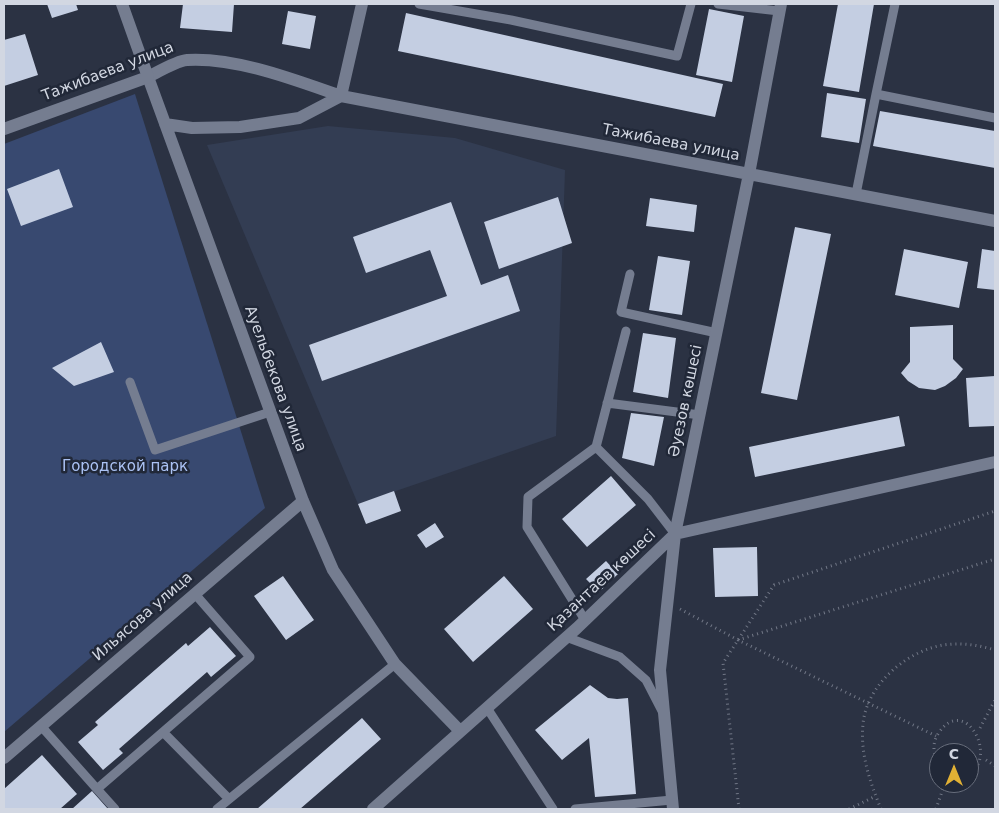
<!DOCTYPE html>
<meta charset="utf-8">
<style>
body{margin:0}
#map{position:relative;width:999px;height:813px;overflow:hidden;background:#2b3243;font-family:"DejaVu Sans",sans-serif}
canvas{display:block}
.frame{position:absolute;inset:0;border:5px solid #d2d7e2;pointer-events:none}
.north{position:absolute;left:929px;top:743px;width:50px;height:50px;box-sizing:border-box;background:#212838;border:1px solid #686e7c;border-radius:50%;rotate:0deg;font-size:14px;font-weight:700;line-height:20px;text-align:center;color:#d2d7e2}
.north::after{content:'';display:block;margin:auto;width:18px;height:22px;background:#e0b034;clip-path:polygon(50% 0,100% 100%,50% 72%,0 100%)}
</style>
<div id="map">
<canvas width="999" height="813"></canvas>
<div class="frame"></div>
<div class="north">С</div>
</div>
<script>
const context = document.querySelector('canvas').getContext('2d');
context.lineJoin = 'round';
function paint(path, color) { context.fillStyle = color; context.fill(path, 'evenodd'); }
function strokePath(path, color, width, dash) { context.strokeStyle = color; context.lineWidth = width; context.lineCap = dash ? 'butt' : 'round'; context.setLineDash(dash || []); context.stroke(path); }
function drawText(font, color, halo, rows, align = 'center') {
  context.font = font + ' "DejaVu Sans",sans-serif'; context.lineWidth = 5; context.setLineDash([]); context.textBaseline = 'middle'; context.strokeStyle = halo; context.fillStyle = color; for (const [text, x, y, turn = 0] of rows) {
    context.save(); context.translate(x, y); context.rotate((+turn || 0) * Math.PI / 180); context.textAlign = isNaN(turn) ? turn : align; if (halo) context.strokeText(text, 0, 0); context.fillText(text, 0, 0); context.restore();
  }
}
const built = new Path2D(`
 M328 126 455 138 565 170 556 436 358 504 207 145Z`);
const green = new Path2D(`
 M135 94 265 508 4 732V144Z`);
const building = new Path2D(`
 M47 4H76L78 10 52 18Z
 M183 4H234L232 32 180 28Z
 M838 4H874L859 92 823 86Z
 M709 9 744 16 732 82 696 75Z
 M288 11 316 16 310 49 282 44Z
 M406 13 723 84 715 117 398 51Z
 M25 34 38 75 4 86V40Z
 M827 93 866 99 859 143 821 137Z
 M880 111 995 131V168L873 146Z
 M59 169 73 207 21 226 7 189Z
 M558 197 572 243 499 269 484 222Z
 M650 198 697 205 694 232 646 226Z
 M451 202 481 285 508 275 520 311 322 381 309 345 447 296 430 250 366 273 353 237Z
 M795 227 831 234 797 400 761 393Z
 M904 249 968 262 959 308 895 295Z
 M982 249 995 251V290L977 288Z
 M658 256 690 261 682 315 649 310Z
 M953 325V359L963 369 956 378 945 386 935 390 919 388 908 381 901 373 910 362V327Z
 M643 333 676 338 668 398 633 392Z
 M101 342 114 372 74 386 52 368Z
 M995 376V426L969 427 966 378Z
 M631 413 664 417 654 466 622 458Z
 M899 416 905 446 755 477 749 447Z
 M611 476 636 505 587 547 562 519Z
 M394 491 401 511 366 524 358 504Z
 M435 523 444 537 426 548 417 535Z
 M757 547 758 596 715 597 713 548Z
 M606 561 618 574 599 592 586 579Z
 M283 576 314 620 286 640 254 596Z
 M504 576 533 609 473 662 444 629Z
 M210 627 236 656 211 677 207 672 119 749 123 753 103 770 78 742 98 725 95 722 186 643 188 646Z
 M590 685 608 698 617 699 628 698 636 794 595 797 589 738 562 760 535 730Z
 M362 718 381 739 300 809H257Z
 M42 755 77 794 60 809H4V789Z
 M92 791 108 809H72Z`);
const path = new Path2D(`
 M680 609 738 640 936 736
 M738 640 995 559
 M980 728 995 700
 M986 760 995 766
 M939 763C933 755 932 743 938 734 964 693 999 756 969 774
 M739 809 723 663 774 585 995 511
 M849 809 876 796
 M881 809C870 782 860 754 863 724 866 689 899 658 931 648 952 641 975 644 995 650
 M936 809 945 783`);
const service = new Path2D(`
 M419 4 511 20 677 56 691 4
 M718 4 779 11
 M876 94 895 4
 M856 194 876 94 995 118
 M630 274 621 312 717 333
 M130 382 155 450 270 412
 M607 403 700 415
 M596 447 648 499 675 534
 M585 620 527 527 528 497 596 447 626 331
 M566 637 620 657 646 680 662 711
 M487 708 553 809
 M41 726 97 789 163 732 229 799
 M163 732 250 657 195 594
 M97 789 115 809
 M217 809 395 664
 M575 809 672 800`);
const minor = new Path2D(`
 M362 4 341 96C295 80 236 57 187 60 176 61 158 72 148 77L303 501 333 570 395 664 460 731
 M165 124 192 128 240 127 299 118 341 96 995 221
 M4 758 303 501
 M373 809 577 628 675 534 995 462
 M673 809 660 670 675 534 749 174 781 4`);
const tertiary = new Path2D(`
 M4 129 148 77 122 4`);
const streetNames = [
 ["Тажибаева улица",108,72,-21],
 ["Тажибаева улица",671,143,11],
 ["Ауельбекова улица",275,379,70],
 ["Әуезов көшесі",686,401,-78],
 ["Қазантаев көшесі",602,581,-43],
 ["Ильясова улица",143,617,-41]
];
const parkNames = [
 ["Городской парк",125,467]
];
paint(built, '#333d53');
paint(green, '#384970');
paint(building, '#c4cee2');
strokePath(path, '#727887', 3, [1, 4]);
strokePath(service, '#757d90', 9);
strokePath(minor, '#757d90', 12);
strokePath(tertiary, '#757d90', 12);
drawText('15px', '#d2d7e2', '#212838', streetNames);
drawText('15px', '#abc2f4', '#212838', parkNames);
</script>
